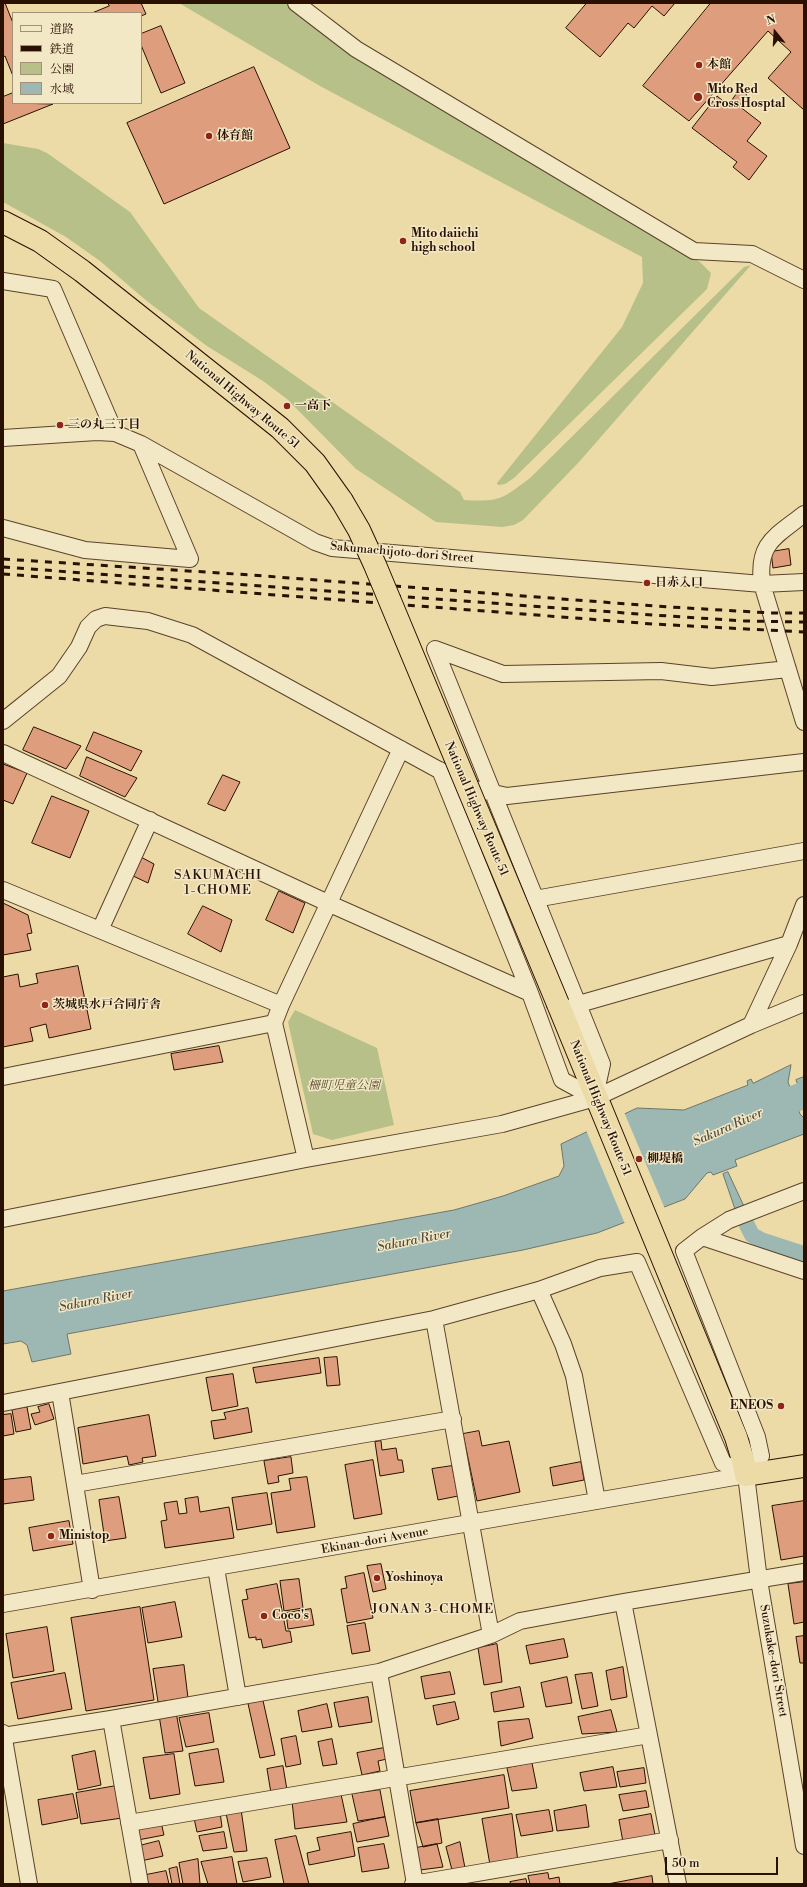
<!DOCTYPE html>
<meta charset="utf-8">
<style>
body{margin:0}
#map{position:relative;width:807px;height:1887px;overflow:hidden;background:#ecdba7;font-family:"Libre Bodoni","Noto Serif JP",serif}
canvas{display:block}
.frame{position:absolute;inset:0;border:4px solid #2a1000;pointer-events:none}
.legend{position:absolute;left:12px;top:12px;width:130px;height:92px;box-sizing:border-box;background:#f3e8c6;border:1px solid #a39277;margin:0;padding:5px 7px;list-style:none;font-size:12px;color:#2a1000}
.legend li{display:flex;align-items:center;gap:8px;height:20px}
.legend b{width:20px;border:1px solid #a39277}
.north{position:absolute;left:755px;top:12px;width:40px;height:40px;-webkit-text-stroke:3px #f3e8c6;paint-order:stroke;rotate:342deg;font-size:11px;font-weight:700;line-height:16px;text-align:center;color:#2a1000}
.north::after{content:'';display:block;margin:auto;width:14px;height:18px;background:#2a1000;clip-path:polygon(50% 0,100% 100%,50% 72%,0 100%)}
.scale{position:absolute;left:665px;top:1857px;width:113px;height:18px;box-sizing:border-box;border:2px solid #2a1000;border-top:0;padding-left:5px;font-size:12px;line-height:14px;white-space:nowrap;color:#2a1000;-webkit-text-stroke:3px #f3e8c6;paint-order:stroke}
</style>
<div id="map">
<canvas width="807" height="1887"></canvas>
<div class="frame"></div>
<ul class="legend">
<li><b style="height:5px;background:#f3e8c6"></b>道路</li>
<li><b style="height:5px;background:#2a1000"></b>鉄道</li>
<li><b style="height:11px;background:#b7c088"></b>公園</li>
<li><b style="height:11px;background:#9db8b2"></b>水域</li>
</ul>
<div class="north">N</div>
<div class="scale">50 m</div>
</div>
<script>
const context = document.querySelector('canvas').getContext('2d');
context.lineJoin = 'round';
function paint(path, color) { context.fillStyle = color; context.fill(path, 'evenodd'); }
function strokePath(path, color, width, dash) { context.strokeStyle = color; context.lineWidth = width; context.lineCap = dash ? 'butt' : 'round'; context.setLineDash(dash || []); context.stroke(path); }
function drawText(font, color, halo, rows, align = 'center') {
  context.font = font + ' "Libre Bodoni","Noto Serif JP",serif'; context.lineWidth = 3; context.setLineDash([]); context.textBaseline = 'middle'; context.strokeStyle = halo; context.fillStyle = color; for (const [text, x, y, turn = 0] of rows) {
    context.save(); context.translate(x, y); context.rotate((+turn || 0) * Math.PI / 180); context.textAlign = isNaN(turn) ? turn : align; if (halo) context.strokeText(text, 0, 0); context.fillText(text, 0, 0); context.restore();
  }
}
const green = new Path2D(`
 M179 3H287L351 53 700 262 711 273 707 289 514 478 505 484 498 485 497 483 622 327 643 283 642 257 320 86Z
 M3 143 38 149 47 153 130 212 199 308 460 492 464 500C501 502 502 499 530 478L744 267 751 265 579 462 523 520 514 525 502 527 436 522 356 469 287 399 263 381 207 346 148 302 100 261 66 237 3 202Z
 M295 1010 377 1048 394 1125 332 1140 313 1134 288 1022Z`);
const water = new Path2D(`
 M791 1065 788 1082 800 1114 804 1118V1134L735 1160 737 1166 713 1175 711 1172 707 1173 685 1199 597 1233 523 1250 67 1334 71 1354 32 1362 27 1345 21 1341 3 1344V1291L454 1210 503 1196 559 1176 564 1166 561 1144 637 1108 684 1110 748 1085 747 1081 751 1079 753 1083Z
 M804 1077V1101L796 1080Z
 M728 1172 756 1232 764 1236 759 1245 747 1237 736 1212 723 1174Z`);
const pier = new Path2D(`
 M624 1112 665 1209 625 1224 586 1130Z`);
const canal = new Path2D(`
 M747 1225 752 1235 761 1240 804 1254`);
const river = new Path2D(`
 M760 1113 804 1095`);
const building = new Path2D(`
 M3 3H5L13 23V76L5 56 3 57Z
 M108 3H141L146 14 141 16V13H92L109 6Z
 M587 3H675L664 16 652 6 634 28 628 23 600 57 566 28Z
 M711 3H804V110L768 78 791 52 768 31 689 121 643 86Z
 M161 26 185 83 161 93 141 45V34Z
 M254 67 290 148 164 204 127 123Z
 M740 89 747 95 739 106 761 123 747 141 767 156 749 180 733 167 737 162 692 128 717 96 728 105Z
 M13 93V103L53 104 3 124V97Z
 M789 549 791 565 773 568 771 552Z
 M34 727 81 746 66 769 23 750Z
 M94 732 142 751 131 771 86 750Z
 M87 757 137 778 125 797 80 776Z
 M3 764 27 773 13 804 3 800Z
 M223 775 240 782 225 811 208 804Z
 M52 796 89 811 70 858 32 843Z
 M139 856 154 864 148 883 131 875Z
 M279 891 305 903 293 933 266 920Z
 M3 903 28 915 32 933 27 934 31 950 3 955Z
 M203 906 232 920 221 952 188 934Z
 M78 966 91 1029 49 1038 46 1024 30 1028 33 1041 3 1047V977L18 974 20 987 38 983 36 974Z
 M219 1046 223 1062 174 1070 171 1054Z
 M337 1357 340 1385 327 1386 324 1358Z
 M319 1358 321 1373 256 1383 253 1368Z
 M233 1374 238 1406 212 1411 206 1378Z
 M49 1404 54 1419 35 1425 31 1414 40 1412 38 1407Z
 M27 1407 31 1429 16 1432 12 1410Z
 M248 1408 252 1432 214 1439 211 1421 226 1419 224 1413Z
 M11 1414 14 1434 3 1436V1415Z
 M149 1415 156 1456 142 1458 143 1462 129 1465 127 1456 83 1464 78 1428Z
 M479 1431 482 1446 509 1441 520 1492 477 1501 463 1434Z
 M381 1441 382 1450 396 1448 398 1460H402L404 1472 380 1476 375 1442Z
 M291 1457 293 1473 278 1476 279 1482 268 1484 264 1461Z
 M373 1460 382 1514 354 1519 345 1465Z
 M581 1462 584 1480 553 1486 550 1468Z
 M452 1466 458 1496 438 1500 432 1469Z
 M31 1477 34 1500 3 1504V1480Z
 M307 1477 315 1527 277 1533 271 1493 291 1490 289 1479Z
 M267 1493 272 1524 237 1530 232 1498Z
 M119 1497 126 1538 105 1541 99 1500Z
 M198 1497 200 1512 229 1507 234 1538 165 1548 161 1521 167 1520 164 1503 177 1501 179 1514 187 1513 185 1499Z
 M804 1501V1556L781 1560 772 1506Z
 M69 1521 73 1544 33 1551 29 1528Z
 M381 1564 386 1589 373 1592 367 1566Z
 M364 1573 373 1618 347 1623 341 1589 347 1588 345 1577Z
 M299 1579 303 1608 284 1611 280 1581Z
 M804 1582V1622L794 1624 788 1584Z
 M277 1584 286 1631H290L292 1642 263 1648 261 1639 256 1640V1637L249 1638 242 1600 248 1599 246 1590Z
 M175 1602 182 1637 148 1643 142 1608Z
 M140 1607 154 1700 86 1711 71 1618Z
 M311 1609 314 1625 288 1629 286 1613Z
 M365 1623 370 1651 352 1654 347 1626Z
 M47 1627 54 1671 13 1678 6 1634Z
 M804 1636V1663H800L796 1637Z
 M564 1639 568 1657 530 1664 526 1646Z
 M497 1644 502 1682 484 1685 478 1648Z
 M184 1665 188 1698 158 1702 153 1669Z
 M623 1667 627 1697 611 1700 606 1671Z
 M450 1672 455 1694 425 1699 421 1677Z
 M65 1673 72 1709 18 1719 11 1683Z
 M592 1673 598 1706 582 1709 575 1675Z
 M567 1677 572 1703 546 1707 541 1683Z
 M520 1687 524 1707 494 1712 491 1693Z
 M262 1696 275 1755 260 1758 247 1699Z
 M368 1697 372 1722 339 1727 334 1703Z
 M455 1702 459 1719 437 1725 433 1706Z
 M327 1704 332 1727 302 1732 298 1711Z
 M611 1710 617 1732 582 1734 578 1717Z
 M176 1712 183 1751 165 1753 159 1715Z
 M209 1713 214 1742 186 1747 179 1718Z
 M529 1719 533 1738 501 1746 498 1722Z
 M296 1736 301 1764 286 1767 281 1739Z
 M332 1739 337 1764 323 1766 318 1742Z
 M384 1748 387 1759 378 1761 380 1771 362 1775 357 1753Z
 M218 1749 224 1782 195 1786 189 1754Z
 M95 1751 101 1785 78 1790 72 1756Z
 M174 1754 180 1794 150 1799 143 1758Z
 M532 1763 537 1788 512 1791 507 1768Z
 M283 1766 287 1790 271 1793 267 1769Z
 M613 1767 617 1787 584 1791 580 1773Z
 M644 1768 646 1783 620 1787 617 1772Z
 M504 1775 509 1808 416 1823 410 1791Z
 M116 1786 122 1818 81 1824 76 1793Z
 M380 1790 385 1817 358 1821 352 1794Z
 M646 1791 649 1807 623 1811 619 1795Z
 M73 1794 78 1818 42 1825 38 1800Z
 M341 1794 347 1822 295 1829 292 1801Z
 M586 1805 589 1827 557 1831 554 1811Z
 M241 1809 247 1851 234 1852 226 1813Z
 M549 1810 553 1831 521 1836 516 1815Z
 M220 1812 222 1827 197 1832 194 1818Z
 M512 1814 518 1862 490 1865 482 1819Z
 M651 1814 655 1835 623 1842 619 1820Z
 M385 1817 389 1836 357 1842 353 1824Z
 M438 1819 442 1843 423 1847 416 1823Z
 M161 1822 164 1835 138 1840 135 1826Z
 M224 1832 227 1848 203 1851 199 1836Z
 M351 1832 355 1856 309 1865 307 1853 320 1850 317 1838Z
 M296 1836 309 1884H284L275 1840Z
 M159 1841 163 1856 141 1861 139 1846Z
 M460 1842 465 1868 452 1870 446 1847Z
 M384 1844 389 1868 362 1872 358 1848Z
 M437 1844 443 1867 420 1870 416 1848Z
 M232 1857 237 1884H208L201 1862Z
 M267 1858 271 1877 243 1882 238 1862Z
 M198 1859 200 1884H183L179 1863Z
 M177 1867 180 1884H172L169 1869Z
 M166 1871 169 1884H148L146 1875Z
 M548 1873 549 1879 559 1877 560 1884H530L528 1876Z
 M652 1876 653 1884H608Z
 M526 1879 527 1884H511L510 1882Z`);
const minor = new Path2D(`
 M296 3 356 49 694 251 752 254 804 280
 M3 281 53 289 115 433
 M3 438 97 432 115 433 141 444 315 542 332 548 762 584 804 582
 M804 514C775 537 757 543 762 584L804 722
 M3 528 85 550 190 559 141 444
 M3 721 59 676 79 647 88 627 96 619 105 616 148 621 192 635 459 781 475 789 507 796 804 762
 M3 753 330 904 530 993
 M440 770 530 993 562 1080 595 1098
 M3 890 281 1005
 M535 899 804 851
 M100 930 150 820
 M579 1004 789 944
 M751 1025 789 944 804 905
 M3 1077 274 1023
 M595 1096 602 1064 435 649 503 674 661 671 712 677 788 669
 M306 1159 274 1023 281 1005 401 749
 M3 1219 306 1159 502 1124 595 1098 751 1025 804 1003
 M702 1237 804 1271
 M539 1290 563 1344 574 1376 597 1501
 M434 1319 491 1635
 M60 1392 92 1590
 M3 1403 434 1319 539 1290 600 1268 637 1262 723 1463 746 1475
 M746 1475 761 1456 757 1437 684 1251 702 1237 729 1220 804 1191
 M746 1475 759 1580 804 1846
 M75 1484 453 1419
 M216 1568 238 1697
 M623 1602 678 1884
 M3 1604 746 1475
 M379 1672 415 1884
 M111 1719 140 1884
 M3 1733 29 1884
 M3 1736 111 1719 379 1672 491 1635 520 1621 623 1602 804 1572
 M129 1823 649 1735
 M413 1884 670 1840`);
const highway = new Path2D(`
 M3 222 40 241 82 271 280 428 315 463 342 501
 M558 1004 736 1437 743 1460 746 1475 804 1466`);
const rail = new Path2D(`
 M3 559 251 575 654 606 771 613H804
 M3 567 653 615 745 621 804 622
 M3 574 653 624 804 632`);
const highwayBridge = new Path2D(`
 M342 501 359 530 375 565 558 1004`);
const markers = [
 [699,65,4,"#8f2418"],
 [698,97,5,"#8f2418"],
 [209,136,4,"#8f2418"],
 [403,241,4,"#8f2418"],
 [287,406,4,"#8f2418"],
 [60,425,4,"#8f2418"],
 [647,583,4,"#8f2418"],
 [45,1005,4,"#8f2418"],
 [639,1159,4,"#8f2418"],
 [781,1406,4,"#8f2418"],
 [51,1536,4,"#8f2418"],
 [377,1578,4,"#8f2418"],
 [264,1616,4,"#8f2418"]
];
const poiNames = [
 ["本館",707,65],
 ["Mito Red",707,90],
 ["Cross Hosptal",707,104],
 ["体育館",217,136],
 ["Mito daiichi",411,234],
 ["high school",411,248],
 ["一高下",295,406],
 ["三の丸三丁目",68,425],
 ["日赤入口",655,583],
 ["茨城県水戸合同庁舎",53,1005],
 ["柳堤橋",647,1159],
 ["ENEOS",773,1406,"right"],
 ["Ministop",59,1536],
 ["Yoshinoya",385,1578],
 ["Coco's",272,1616]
];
const streetNames = [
 ["National Highway Route 51",242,400,40],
 ["Sakumachijoto-dori Street",402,553,5],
 ["National Highway Route 51",476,809,67],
 ["National Highway Route 51",600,1108,68],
 ["Ekinan-dori Avenue",375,1541,-10],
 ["Suzukake-dori Street",773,1661,80]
];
const parkNames = [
 ["柵町児童公園",344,1086]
];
const neighbourhoodNames = [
 ["SAKUMACHI",218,876],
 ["1-CHOME",218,891],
 ["JONAN 3-CHOME",433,1610]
];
const waterNames = [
 ["Sakura River",728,1128,-24],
 ["Sakura River",414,1241,-11],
 ["Sakura River",96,1301,-11]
];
paint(green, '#b7c088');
paint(water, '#9db8b2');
strokePath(water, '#6f756b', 1);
paint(pier, '#ecdba7');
strokePath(canal, '#9db8b2', 16);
strokePath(river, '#9db8b2', 27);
paint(building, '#de9e7e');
strokePath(building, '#2a1000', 1);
strokePath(minor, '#5a432a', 18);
strokePath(highway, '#2a1000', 24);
strokePath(minor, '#f3e8c6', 16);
strokePath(highway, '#ecdba7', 22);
strokePath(rail, '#2a1000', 3, [7, 7]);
strokePath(highwayBridge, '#2a1000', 24, []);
strokePath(highwayBridge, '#ecdba7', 22);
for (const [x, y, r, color] of markers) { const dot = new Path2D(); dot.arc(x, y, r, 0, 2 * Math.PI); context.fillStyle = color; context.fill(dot); strokePath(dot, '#f3e8c6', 1.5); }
drawText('bold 12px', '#2a1000', '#f3e8c6', poiNames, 'left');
drawText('12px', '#2a1000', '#f3e8c6', streetNames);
drawText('italic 12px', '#5b4e30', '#f3e8c6', parkNames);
context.letterSpacing = '1px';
drawText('13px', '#2a1000', '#f3e8c6', neighbourhoodNames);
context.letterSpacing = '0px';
drawText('italic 13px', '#524b3e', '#f3e8c6', waterNames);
</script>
